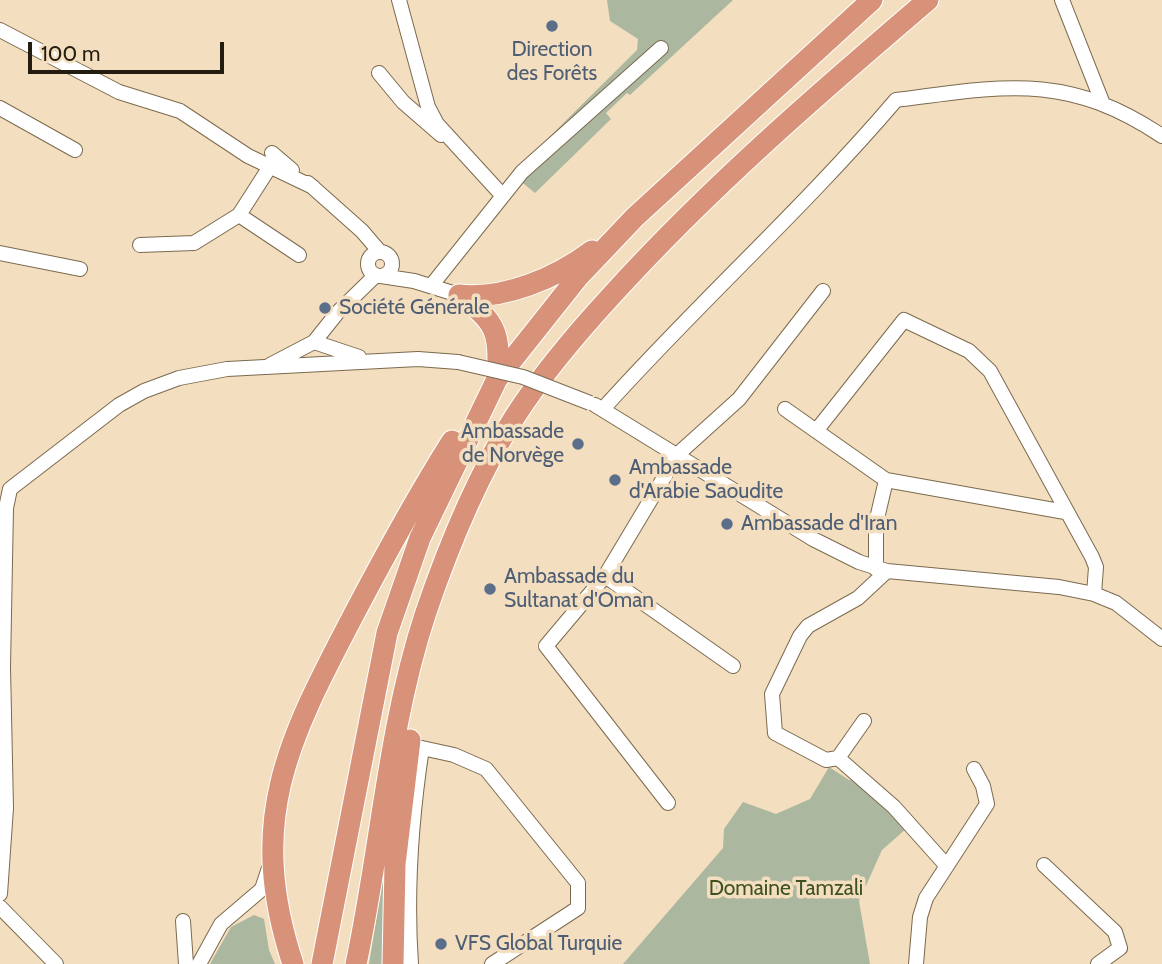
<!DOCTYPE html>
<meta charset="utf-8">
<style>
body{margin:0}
#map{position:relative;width:1162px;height:964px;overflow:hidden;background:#f3debf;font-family:Cabin,sans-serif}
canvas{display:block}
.scale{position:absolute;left:28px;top:42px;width:196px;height:32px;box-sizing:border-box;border:4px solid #231c10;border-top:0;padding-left:9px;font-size:21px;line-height:24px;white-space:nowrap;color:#231c10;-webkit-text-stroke:5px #f3debf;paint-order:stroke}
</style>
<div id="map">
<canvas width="1162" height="964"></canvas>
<div class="scale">100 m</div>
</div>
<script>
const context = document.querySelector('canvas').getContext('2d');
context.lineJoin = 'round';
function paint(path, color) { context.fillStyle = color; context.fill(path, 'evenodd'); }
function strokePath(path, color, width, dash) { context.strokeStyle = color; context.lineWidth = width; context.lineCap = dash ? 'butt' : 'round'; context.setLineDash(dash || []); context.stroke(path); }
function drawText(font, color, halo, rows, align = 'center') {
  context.font = font + ' Cabin,sans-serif'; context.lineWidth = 7; context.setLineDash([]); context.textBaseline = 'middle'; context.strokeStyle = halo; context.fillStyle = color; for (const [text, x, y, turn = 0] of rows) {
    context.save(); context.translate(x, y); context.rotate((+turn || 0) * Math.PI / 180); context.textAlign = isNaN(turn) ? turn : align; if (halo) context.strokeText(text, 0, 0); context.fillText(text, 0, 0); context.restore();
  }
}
const green = new Path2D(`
 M607 0H733L630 95 627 93 606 113 611 119 535 193 512 174 637 50 638 39 610 21Z
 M829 767 849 780 873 782 907 828 882 850 859 901 870 964H623L723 848 724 829 743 802 776 814 810 799Z
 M387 853 382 964H369Z
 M254 915 264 919 269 950 275 964H210L231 927Z`);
const minor = new Path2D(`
 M399 0 428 107 437 124 502 195
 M1062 0 1103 104
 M0 30 119 92 180 111 248 156 313 187
 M379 73 403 102 441 135
 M0 108 75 150
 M272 153 292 170
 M308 183 362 231 380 252
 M239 215 299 255
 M140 245 194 243 239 215 271 165
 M368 264a12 12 0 1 1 24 0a12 12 0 1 1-24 0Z
 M0 253 80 269
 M381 276 414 281 459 295
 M431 286 522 172 661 48
 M314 342 359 357
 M270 365 314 342 338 312 376 275
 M595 405 813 539 859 562 887 571 1059 587 1094 594 1116 603 1162 639
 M603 409C698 303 804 208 896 100 1004 86 1066 72 1162 136
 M785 409 886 480 1065 512
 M816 431 904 320 969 351 990 371 1092 557 1096 567 1094 594
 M876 569V523L886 480
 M605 576 733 666
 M864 721 838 758 826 760 775 733 772 694 800 636 808 626 858 598 887 571
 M838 758 894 807 945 864
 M668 803 546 646 605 576 678 454 739 399 823 291
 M1044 865 1115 932 1120 948 1098 964
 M0 894 6 808 3 667 6 508 10 489 119 405 144 391 179 378 227 369 418 359 458 362
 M0 907 56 964
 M183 921 186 964
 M199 964 221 924 262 889 269 868
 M411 964C406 891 411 820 422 748L454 755 486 769 578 883V908L492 964
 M916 964 920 917 926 898 987 804 983 786 974 769`);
const highway = new Path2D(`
 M459 295C496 321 501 333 497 378
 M459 295C504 300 556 278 592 251
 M293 964C246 821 287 742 353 616 384 557 416 498 452 441
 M322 964 387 633 420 538 497 379 578 277 635 217 872 0
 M356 964C381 848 388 728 425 615 448 547 476 478 514 418 542 374 577 333 612 295 709 188 819 93 928 0
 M393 964 395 864 410 740`);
const minorBridge = new Path2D(`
 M458 362 523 377 590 403`);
const markers = [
 [552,26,7,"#5c6f8a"],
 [325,308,7,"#5c6f8a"],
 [578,444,7,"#5c6f8a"],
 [615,480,7,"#5c6f8a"],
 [727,524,7,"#5c6f8a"],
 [490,589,7,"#5c6f8a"],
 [441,944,7,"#5c6f8a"]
];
const serviceNames = [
 ["Direction",552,50,"center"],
 ["des Forêts",552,74,"center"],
 ["Société Générale",339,308],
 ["Ambassade",564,432,"right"],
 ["de Norvège",564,456,"right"],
 ["Ambassade",629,468],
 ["d'Arabie Saoudite",629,492],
 ["Ambassade d'Iran",741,524],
 ["Ambassade du",504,577],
 ["Sultanat d'Oman",504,601],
 ["VFS Global Turquie",455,944]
];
const parkNames = [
 ["Domaine Tamzali",786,889]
];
paint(green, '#acb79f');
strokePath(minor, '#7c6a4e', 16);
strokePath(highway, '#fff', 23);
strokePath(minor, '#fff', 14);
strokePath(highway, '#d79279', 21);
strokePath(minorBridge, '#7c6a4e', 16, []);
strokePath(minorBridge, '#fff', 14);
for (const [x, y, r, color] of markers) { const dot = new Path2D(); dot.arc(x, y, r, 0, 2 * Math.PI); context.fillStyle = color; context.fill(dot); strokePath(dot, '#f3debf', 2.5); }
drawText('21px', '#4e5e75', '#f3debf', serviceNames, 'left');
drawText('21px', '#3e5121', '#f3debf', parkNames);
</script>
